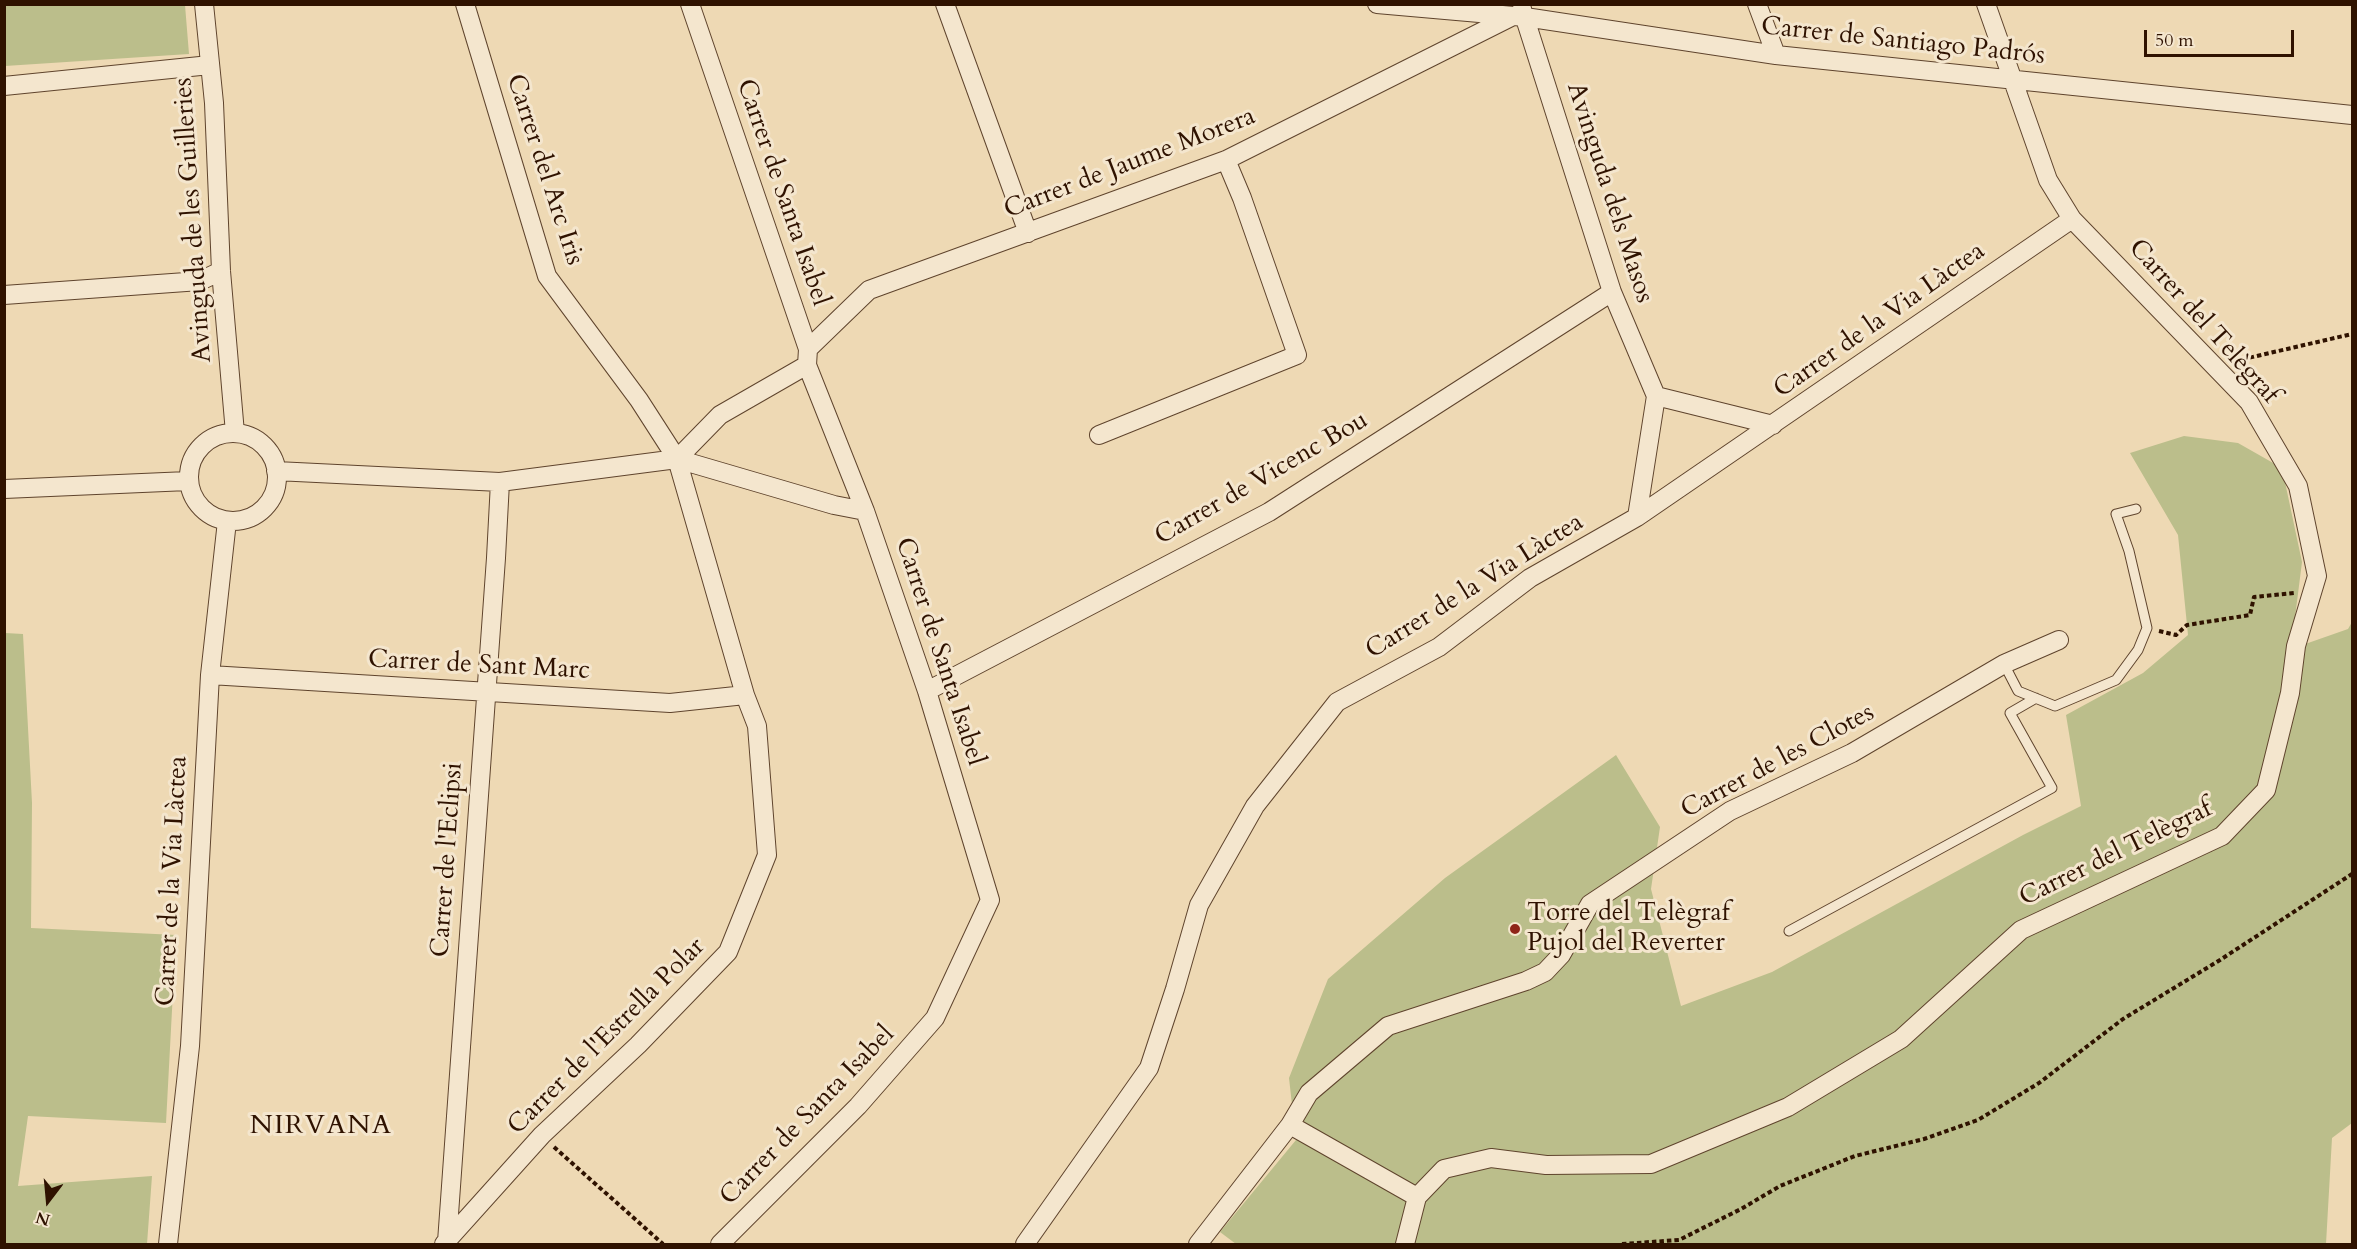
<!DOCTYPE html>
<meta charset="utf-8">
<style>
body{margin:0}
#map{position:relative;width:2357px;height:1249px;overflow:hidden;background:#eed9b4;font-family:Cardo,serif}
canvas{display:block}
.frame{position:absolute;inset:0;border:6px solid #2f1200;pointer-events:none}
.north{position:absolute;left:18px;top:1171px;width:60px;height:60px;-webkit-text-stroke:4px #f4e6ce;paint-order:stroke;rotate:196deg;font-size:16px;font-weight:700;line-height:24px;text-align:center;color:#2f1200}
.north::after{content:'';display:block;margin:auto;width:21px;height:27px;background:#2f1200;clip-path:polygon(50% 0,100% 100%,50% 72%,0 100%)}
.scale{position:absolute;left:2144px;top:30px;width:150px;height:27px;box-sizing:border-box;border:3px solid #2f1200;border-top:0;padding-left:8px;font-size:18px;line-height:21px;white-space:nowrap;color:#2f1200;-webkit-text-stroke:4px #f4e6ce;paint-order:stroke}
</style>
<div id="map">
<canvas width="2357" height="1249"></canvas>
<div class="frame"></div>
<div class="north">N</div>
<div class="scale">50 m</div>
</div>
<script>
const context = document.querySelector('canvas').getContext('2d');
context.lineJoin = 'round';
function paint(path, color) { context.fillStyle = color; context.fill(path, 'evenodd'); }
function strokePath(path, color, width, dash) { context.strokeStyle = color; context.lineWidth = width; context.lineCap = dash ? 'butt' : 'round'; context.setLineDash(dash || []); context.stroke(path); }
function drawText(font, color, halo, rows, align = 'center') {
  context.font = font + ' Cardo,serif'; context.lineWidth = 6; context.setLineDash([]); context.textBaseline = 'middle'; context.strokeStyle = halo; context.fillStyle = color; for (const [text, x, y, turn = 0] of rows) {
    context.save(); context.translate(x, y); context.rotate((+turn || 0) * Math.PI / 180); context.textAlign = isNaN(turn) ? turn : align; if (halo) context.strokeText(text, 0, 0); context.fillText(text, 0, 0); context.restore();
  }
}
const green = new Path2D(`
 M5 4 185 5 189 54 5 66Z
 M2184 436 2238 443 2282 468 2302 562 2291 649 2348 629 2352 622V1123L2332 1138 2326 1244H1236L1220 1232 1296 1140 1289 1078 1328 979 1445 878 1616 755 1660 827 1651 889 1681 1006 1772 972 2023 835 2081 806 2066 715 2143 673 2188 635 2178 535 2130 453Z
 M5 633 23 634 32 803 31 928 176 935 166 1123 28 1116 18 1186 152 1176 147 1244H5Z`);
const path = new Path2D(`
 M2235 361 2352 334
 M2159 631 2176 635 2187 625 2250 615 2254 597 2294 593
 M554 1147 663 1244
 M1622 1244 1679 1240 1741 1209 1780 1186 1855 1156 1924 1139 1978 1120 2039 1083 2123 1019 2220 960 2352 874`);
const lane = new Path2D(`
 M2004 664 2018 691 2055 706 2116 680 2138 650 2147 628 2129 551 2116 514 2136 509
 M1789 931 2052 788 2010 713 2036 698`);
const street = new Path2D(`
 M204 4 214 103 221 271 235 433
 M690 4 808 349 807 365 865 511 927 691 990 900 935 1018 858 1106 720 1244
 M945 4 1028 233
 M1377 4 1525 17 1776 55 2352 115
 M1757 4 1776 55
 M1522 9 1612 292 1656 396 1637 517
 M4 86 210 65
 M4 295 200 281 221 271
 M808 349 869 290 1226 160 1511 17
 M1656 396 1773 425
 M189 477a44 44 0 1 1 88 0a44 44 0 1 1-88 0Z
 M1099 435 1297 355 1242 198 1226 160
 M677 459 720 415 807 365
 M276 471 500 482 677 459 834 505 865 511
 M4 489 188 481
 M210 675 670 703 745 695
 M927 691 1269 512 1612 292
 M1290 1125 1417 1197
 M447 1242 496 558 500 482
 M168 1244 190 1046 210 675 227 521
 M444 1244 542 1135 638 1045 728 952 767 855 757 726 745 695 677 459 639 400 547 276 465 4
 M1025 1244 1149 1068 1175 989 1199 905 1255 806 1337 702 1439 647 1530 578 1637 517 2072 219
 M1198 1244 1290 1125 1309 1093 1388 1026 1526 981 1545 972 1561 955 1590 904 1730 811 1852 753 2004 664 2059 640
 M1405 1244 1417 1197 1444 1169 1491 1158 1546 1165 1651 1164 1788 1107 1901 1039 2021 930 2222 836 2266 790 2290 693 2296 646 2317 576 2298 486 2249 402 2072 219 2048 180 1986 4`);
const markers = [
 [1515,929,6,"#8f2418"]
];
const streetNames = [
 ["Carrer de Santiago Padrós",1903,42,6],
 ["Carrer de Jaume Morera",1130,164,-21],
 ["Carrer del Arc Iris",544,170,72],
 ["Carrer de Santa Isabel",782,193,71],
 ["Avinguda dels Masos",1609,193,72],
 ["Avinguda de les Guilleries",194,220,-94],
 ["Carrer de la Via Làctea",1880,321,-35],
 ["Carrer del Telègraf",2203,322,48],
 ["Carrer de Vicenc Bou",1262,479,-30],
 ["Carrer de la Via Làctea",1475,587,-32],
 ["Carrer de Santa Isabel",939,652,72],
 ["Carrer de Sant Marc",479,666,3],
 ["Carrer de les Clotes",1778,762,-28],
 ["Carrer del Telègraf",2116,854,-26],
 ["Carrer de l'Eclipsi",448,860,-86],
 ["Carrer de la Via Làctea",173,881,-87],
 ["Carrer de l'Estrella Polar",607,1037,-45],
 ["Carrer de Santa Isabel",808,1116,-46]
];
const poiNames = [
 ["Torre del Telègraf",1527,914],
 ["Pujol del Reverter",1527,944]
];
const neighbourhoodNames = [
 ["NIRVANA",321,1127]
];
paint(green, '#bbbe8b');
strokePath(lane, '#5f442d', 11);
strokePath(street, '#5f442d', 20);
strokePath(path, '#2f1200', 4, [4.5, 3]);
strokePath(lane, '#f4e6ce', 9);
strokePath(street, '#f4e6ce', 18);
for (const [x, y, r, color] of markers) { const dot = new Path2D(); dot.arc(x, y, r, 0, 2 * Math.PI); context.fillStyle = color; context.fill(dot); strokePath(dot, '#f4e6ce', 2); }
drawText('26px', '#2f1200', '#f4e6ce', streetNames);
drawText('26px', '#2f1200', '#f4e6ce', poiNames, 'left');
context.letterSpacing = '1.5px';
drawText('27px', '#2f1200', '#f4e6ce', neighbourhoodNames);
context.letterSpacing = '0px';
</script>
